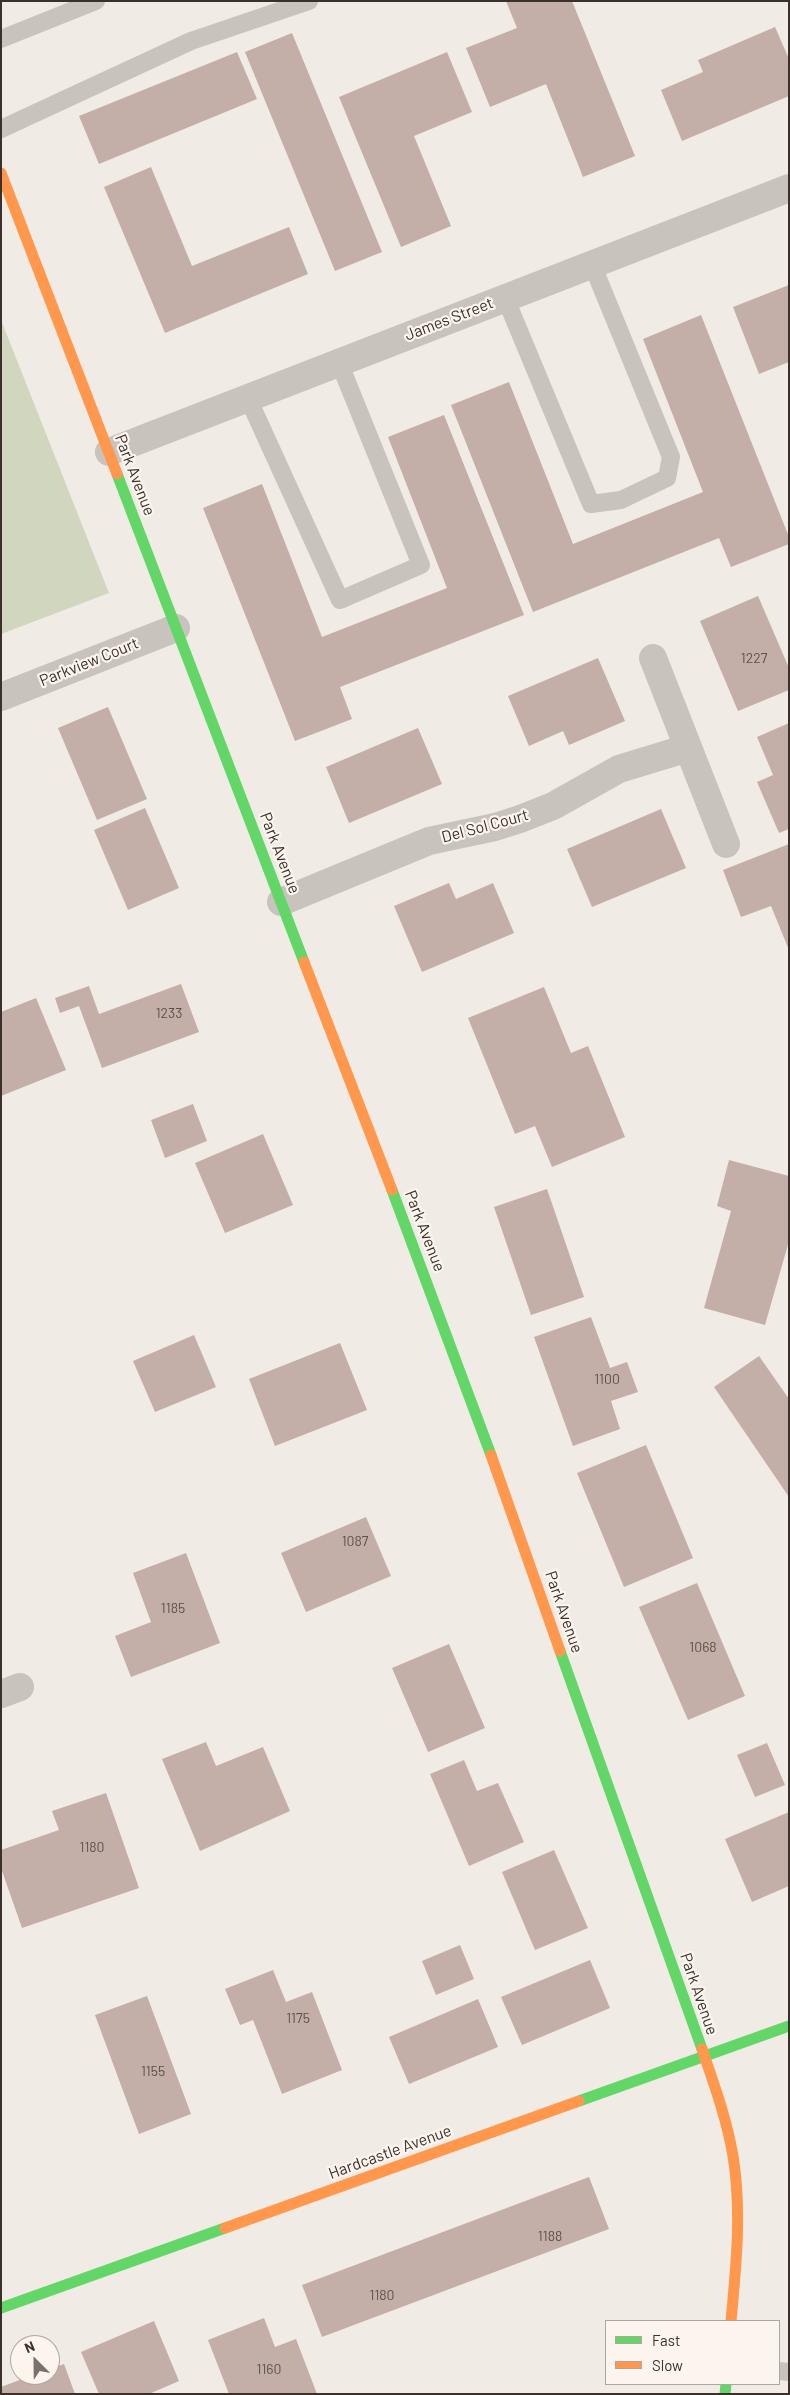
<!DOCTYPE html>
<style>
body{margin:0}
#map{position:relative;width:790px;height:2395px;overflow:hidden;background:#f0ebe5;font-family:Barlow,sans-serif}
canvas{display:block}
.frame{position:absolute;inset:0;border:2px solid #3b302b;pointer-events:none}
.legend{position:absolute;left:605px;top:2320px;width:175px;height:65px;box-sizing:border-box;background:#fbf5ee;border:1px solid #aea6a0;margin:0;padding:6px 9px;list-style:none;font-size:15px;color:#3b302b}
.legend li{display:flex;align-items:center;gap:10px;height:25px}
.legend b{width:25px;border:1px solid #aea6a0}
.north{position:absolute;left:10px;top:2335px;width:50px;height:50px;box-sizing:border-box;background:#fbf5ee;border:1px solid #aea6a0;border-radius:50%;rotate:337deg;font-size:14px;font-weight:700;line-height:20px;text-align:center;color:#3b302b}
.north::after{content:'';display:block;margin:auto;width:18px;height:22px;background:#7a716c;clip-path:polygon(50% 0,100% 100%,50% 72%,0 100%)}
</style>
<div id="map">
<canvas width="790" height="2395"></canvas>
<div class="frame"></div>
<ul class="legend">
<li><b style="height:6px;background:#63d668"></b>Fast</li>
<li><b style="height:6px;background:#ff974d"></b>Slow</li>
</ul>
<div class="north">N</div>
</div>
<script>
const context = document.querySelector('canvas').getContext('2d');
context.lineJoin = 'round';
function paint(path, color) { context.fillStyle = color; context.fill(path, 'evenodd'); }
function strokePath(path, color, width, dash) { context.strokeStyle = color; context.lineWidth = width; context.lineCap = dash ? 'butt' : 'round'; context.setLineDash(dash || []); context.stroke(path); }
function drawText(font, color, halo, rows, align = 'center') {
  context.font = font + ' Barlow,sans-serif'; context.lineWidth = 4.5; context.setLineDash([]); context.textBaseline = 'middle'; context.strokeStyle = halo; context.fillStyle = color; for (const [text, x, y, turn = 0] of rows) {
    context.save(); context.translate(x, y); context.rotate((+turn || 0) * Math.PI / 180); context.textAlign = isNaN(turn) ? turn : align; if (halo) context.strokeText(text, 0, 0); context.fillText(text, 0, 0); context.restore();
  }
}
const green = new Path2D(`
 M1 320 109 593 1 634Z`);
const building = new Path2D(`
 M506 1H572L635 156 583 177 546 84 490 107 466 48 517 28Z
 M775 27 789 59V96L682 141 661 90 703 72 698 60Z
 M292 33 382 252 335 271 245 52Z
 M237 52 257 99 99 164 79 116Z
 M447 52 472 112 414 136 451 226 401 247 339 97Z
 M151 167 192 266 289 227 308 274 165 333 104 187Z
 M789 285V362L759 374 733 307Z
 M701 315 789 537V544L731 567 719 538 533 612 451 405 509 382 573 544 703 492 643 339Z
 M444 415 524 615 340 687 352 719 295 741 203 508 262 484 322 637 447 588 388 437Z
 M758 596 789 668V690L738 711 700 621Z
 M598 658 625 721 569 745 563 731 529 746 508 696Z
 M108 707 147 799 97 820 58 728Z
 M789 723V829L779 833 757 782 773 775 757 737Z
 M418 728 442 784 349 823 326 767Z
 M145 808 179 888 128 910 94 830Z
 M661 809 686 868 592 907 567 849Z
 M789 844V950L771 906 741 917 723 870Z
 M449 883 456 899 493 883 514 933 422 972 394 906Z
 M181 984 199 1032 102 1068 79 1006 60 1013 55 998 89 986 99 1014Z
 M544 987 571 1053 588 1046 625 1137 552 1167 535 1126 515 1134 468 1018Z
 M36 998 66 1070 1 1096V1012Z
 M193 1104 207 1141 165 1158 151 1120Z
 M263 1134 293 1205 225 1233 195 1163Z
 M729 1160 789 1176V1241L765 1325 704 1308 731 1211 717 1206Z
 M547 1189 584 1297 531 1315 494 1207Z
 M591 1317 610 1368 627 1362 638 1392 611 1401 620 1429 573 1446 534 1337Z
 M194 1335 216 1387 155 1412 133 1361Z
 M340 1343 367 1410 275 1446 249 1379Z
 M759 1356 789 1399V1497L714 1387Z
 M646 1445 693 1558 624 1587 577 1473Z
 M366 1517 391 1576 306 1612 281 1553Z
 M186 1553 220 1643 131 1677 115 1636 151 1622 133 1573Z
 M697 1583 745 1696 688 1720 639 1607Z
 M449 1644 485 1728 428 1752 392 1668Z
 M206 1742 216 1766 263 1747 290 1811 200 1851 162 1759Z
 M767 1743 785 1785 755 1797 737 1755Z
 M464 1760 477 1791 498 1783 524 1842 469 1866 430 1774Z
 M106 1793 139 1888 22 1928 1 1868V1850L59 1830 52 1811Z
 M789 1812V1886L752 1902 725 1839Z
 M554 1850 588 1928 535 1950 502 1872Z
 M460 1945 474 1979 436 1995 422 1961Z
 M590 1960 610 2008 522 2045 501 1997Z
 M273 1970 286 2002 312 1992 342 2070 282 2094 253 2020 240 2025 225 1989Z
 M147 1996 191 2114 139 2134 95 2015Z
 M478 1999 498 2047 409 2084 389 2037Z
 M589 2177 609 2229 322 2337 302 2285Z
 M264 2318 275 2347 296 2339 317 2394H229L208 2340Z
 M154 2321 179 2381 149 2394H99L81 2352Z
 M64 2364 75 2394H1V2387L33 2375H50V2369Z`);
const lane = new Path2D(`
 M1 39 96 1
 M1 129 191 41 309 1
 M505 297 591 504 621 500 667 478 671 457 592 264
 M248 398 340 600 421 565 339 362
 M779 2371 789 2372`);
const street = new Path2D(`
 M109 452 789 188
 M653 658 726 844
 M1 697 176 628
 M281 902 429 841 495 827 520 819 553 806 619 769 688 748
 M1 1694 20 1687`);
const fast = new Path2D(`
 M117 474 304 962
 M392 1190 491 1455
 M560 1651 702 2049
 M579 2101 789 2026
 M1 2308 225 2228
 M725 2394 726 2384`);
const slow = new Path2D(`
 M1 173 117 474
 M304 962 392 1190
 M491 1455 560 1651
 M702 2049C714 2084 727 2120 733 2156 742 2211 736 2267 731 2321
 M225 2228 579 2101`);
const numberNames = [
 ["1227",754,658],
 ["1233",169,1013],
 ["1100",607,1379],
 ["1087",355,1541],
 ["1185",173,1608],
 ["1068",703,1647],
 ["1180",92,1847],
 ["1175",298,2018],
 ["1155",153,2071],
 ["1188",550,2236],
 ["1180",382,2295],
 ["1160",269,2369]
];
const streetNames = [
 ["James Street",449,319,-21],
 ["Park Avenue",135,475,69],
 ["Parkview Court",89,662,-22],
 ["Del Sol Court",485,826,-15],
 ["Park Avenue",280,853,69],
 ["Park Avenue",425,1231,69],
 ["Park Avenue",564,1612,71],
 ["Park Avenue",699,1994,71],
 ["Hardcastle Avenue",390,2152,-20]
];
paint(green, '#d1d6bf');
paint(building, '#c3afa7');
strokePath(lane, '#c9c3be', 18);
strokePath(street, '#c9c3be', 28);
strokePath(fast, '#63d668', 11);
strokePath(slow, '#ff974d', 11);
drawText('14px', '#5d504a', null, numberNames);
drawText('16px', '#3b302b', '#fbf5ee', streetNames);
</script>
